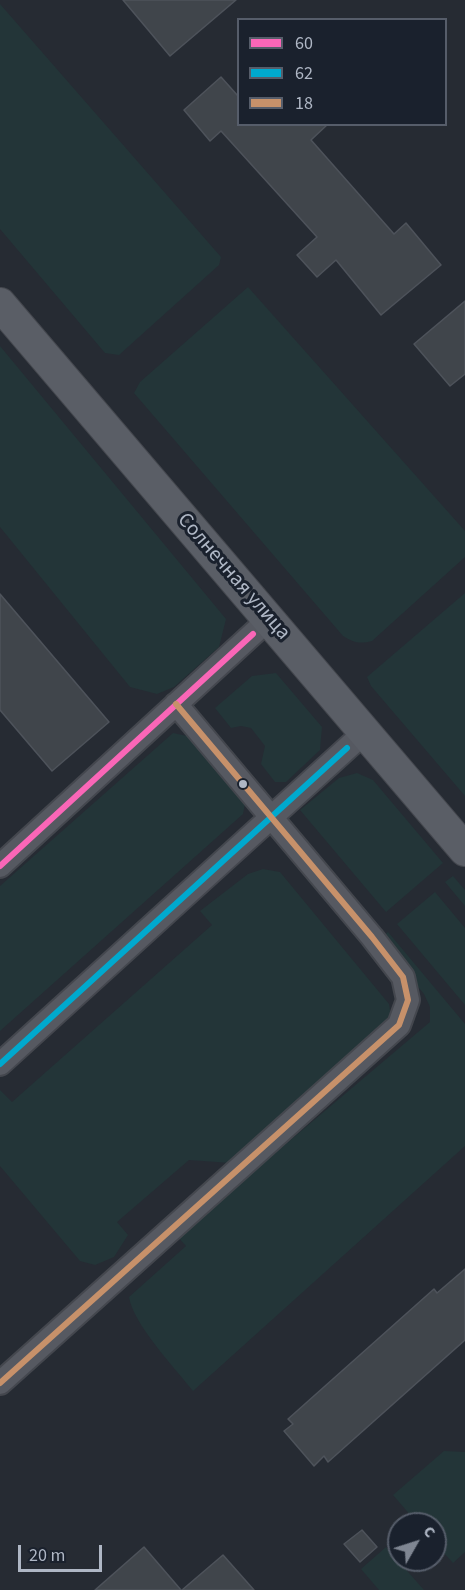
<!DOCTYPE html>
<meta charset="utf-8">
<style>
body{margin:0}
#map{position:relative;width:465px;height:1590px;overflow:hidden;background:#262b33;font-family:"Source Sans 3",sans-serif}
canvas{display:block}
.legend{position:absolute;left:237px;top:18px;width:210px;height:108px;box-sizing:border-box;background:#1a212d;border:2px solid #565d6a;margin:0;padding:8px 10px;list-style:none;font-size:18px;color:#afb7c5}
.legend li{display:flex;align-items:center;gap:12px;height:30px}
.legend b{width:30px;border:2px solid #565d6a}
.north{position:absolute;left:387px;top:1512px;width:60px;height:60px;box-sizing:border-box;background:#1a212d;border:2px solid #565d6a;border-radius:50%;rotate:51deg;font-size:16px;font-weight:700;line-height:24px;text-align:center;color:#afb7c5}
.north::after{content:'';display:block;margin:auto;width:21px;height:27px;background:#7f8692;clip-path:polygon(50% 0,100% 100%,50% 72%,0 100%)}
.scale{position:absolute;left:18px;top:1545px;width:84px;height:27px;box-sizing:border-box;border:3px solid #afb7c5;border-top:0;padding-left:8px;font-size:18px;line-height:21px;white-space:nowrap;color:#afb7c5;-webkit-text-stroke:4px #1a212d;paint-order:stroke}
</style>
<div id="map">
<canvas width="465" height="1590"></canvas>
<ul class="legend">
<li><b style="height:8px;background:#fa66b7"></b>60</li>
<li><b style="height:8px;background:#00a9ce"></b>62</li>
<li><b style="height:8px;background:#c7916a"></b>18</li>
</ul>
<div class="north">С</div>
<div class="scale">20 m</div>
</div>
<script>
const context = document.querySelector('canvas').getContext('2d');
context.lineJoin = 'round';
function paint(path, color) { context.fillStyle = color; context.fill(path, 'evenodd'); }
function strokePath(path, color, width, dash) { context.strokeStyle = color; context.lineWidth = width; context.lineCap = dash ? 'butt' : 'round'; context.setLineDash(dash || []); context.stroke(path); }
function drawText(font, color, halo, rows, align = 'center') {
  context.font = font + ' "Source Sans 3",sans-serif'; context.lineWidth = 6; context.setLineDash([]); context.textBaseline = 'middle'; context.strokeStyle = halo; context.fillStyle = color; for (const [text, x, y, turn = 0] of rows) {
    context.save(); context.translate(x, y); context.rotate((+turn || 0) * Math.PI / 180); context.textAlign = isNaN(turn) ? turn : align; if (halo) context.strokeText(text, 0, 0); context.fillText(text, 0, 0); context.restore();
  }
}
const green = new Path2D(`
 M0 4 221 257 219 265 119 355 105 353 0 229Z
 M248 287 465 531V557L372 641C360 644 354 643 343 636L134 393 140 382Z
 M0 346 226 619 219 647 174 687 157 694 130 687 0 527Z
 M465 593V796L371 686 367 677Z
 M276 673 322 727 320 750 286 782H275L261 764 265 746 251 728 241 726 231 728 215 708 252 676Z
 M173 733 187 736 245 804 243 814 0 1031V886Z
 M357 773 373 780 443 863 386 912 300 810 339 778Z
 M263 869 280 872 389 1004 392 1023 231 1163 189 1160 117 1222 128 1235 114 1257 95 1265 80 1261 0 1166V1090L12 1102 212 925 200 911 248 874Z
 M453 876 465 890V906L445 882Z
 M435 892 465 928V1005L397 924Z
 M388 932 465 1024V1146L193 1391C175 1368 133 1324 129 1297L186 1246 177 1236 430 1022V1007L424 994 379 940Z
 M444 1451 465 1452V1552L453 1563 435 1543V1524H418L393 1495Z
 M386 1547 424 1590H379L361 1569Z`);
const building = new Path2D(`
 M123 0H236L170 56Z
 M221 77 238 96V124H328L311 140 394 234 406 223 441 265 381 315 336 260 317 277 297 255 317 237 221 131 210 141 184 110Z
 M465 301V374L450 386 414 344Z
 M0 594 109 722 52 771 0 710Z
 M465 1269V1340L328 1462 324 1456 314 1466 284 1431 293 1424 288 1419 434 1289 437 1293Z
 M362 1530 377 1547 360 1562 344 1544Z
 M144 1547 181 1590H95Z
 M223 1555 254 1590H182Z`);
const minor = new Path2D(`
 M0 866 269 619
 M0 1064 365 732
 M0 1383 399 1025 408 1000 403 977 372 937 176 704`);
const secondary = new Path2D(`
 M0 304 465 850`);
const bus1 = new Path2D(`
 M0 866 253 634`);
const bus2 = new Path2D(`
 M0 1064 347 748`);
const bus3 = new Path2D(`
 M0 1383 399 1025 408 1000 403 977 372 937 176 704`);
const markers = [
 [243,784,5,"#afb7c5"]
];
const streetNames = [
 ["Солнечная улица",233,577,49]
];
paint(green, '#233538');
paint(building, '#40454b');
strokePath(building, '#4e535b', 1.5);
strokePath(minor, '#44474e', 26);
strokePath(secondary, '#44474e', 34);
strokePath(minor, '#565961', 22);
strokePath(secondary, '#5a5e66', 32);
strokePath(bus1, '#fa66b7', 6);
strokePath(bus2, '#00a9ce', 6);
strokePath(bus3, '#c7916a', 6);
for (const [x, y, r, color] of markers) { const dot = new Path2D(); dot.arc(x, y, r, 0, 2 * Math.PI); context.fillStyle = color; context.fill(dot); strokePath(dot, '#1a212d', 2); }
drawText('21px', '#afb7c5', '#1a212d', streetNames);
</script>
